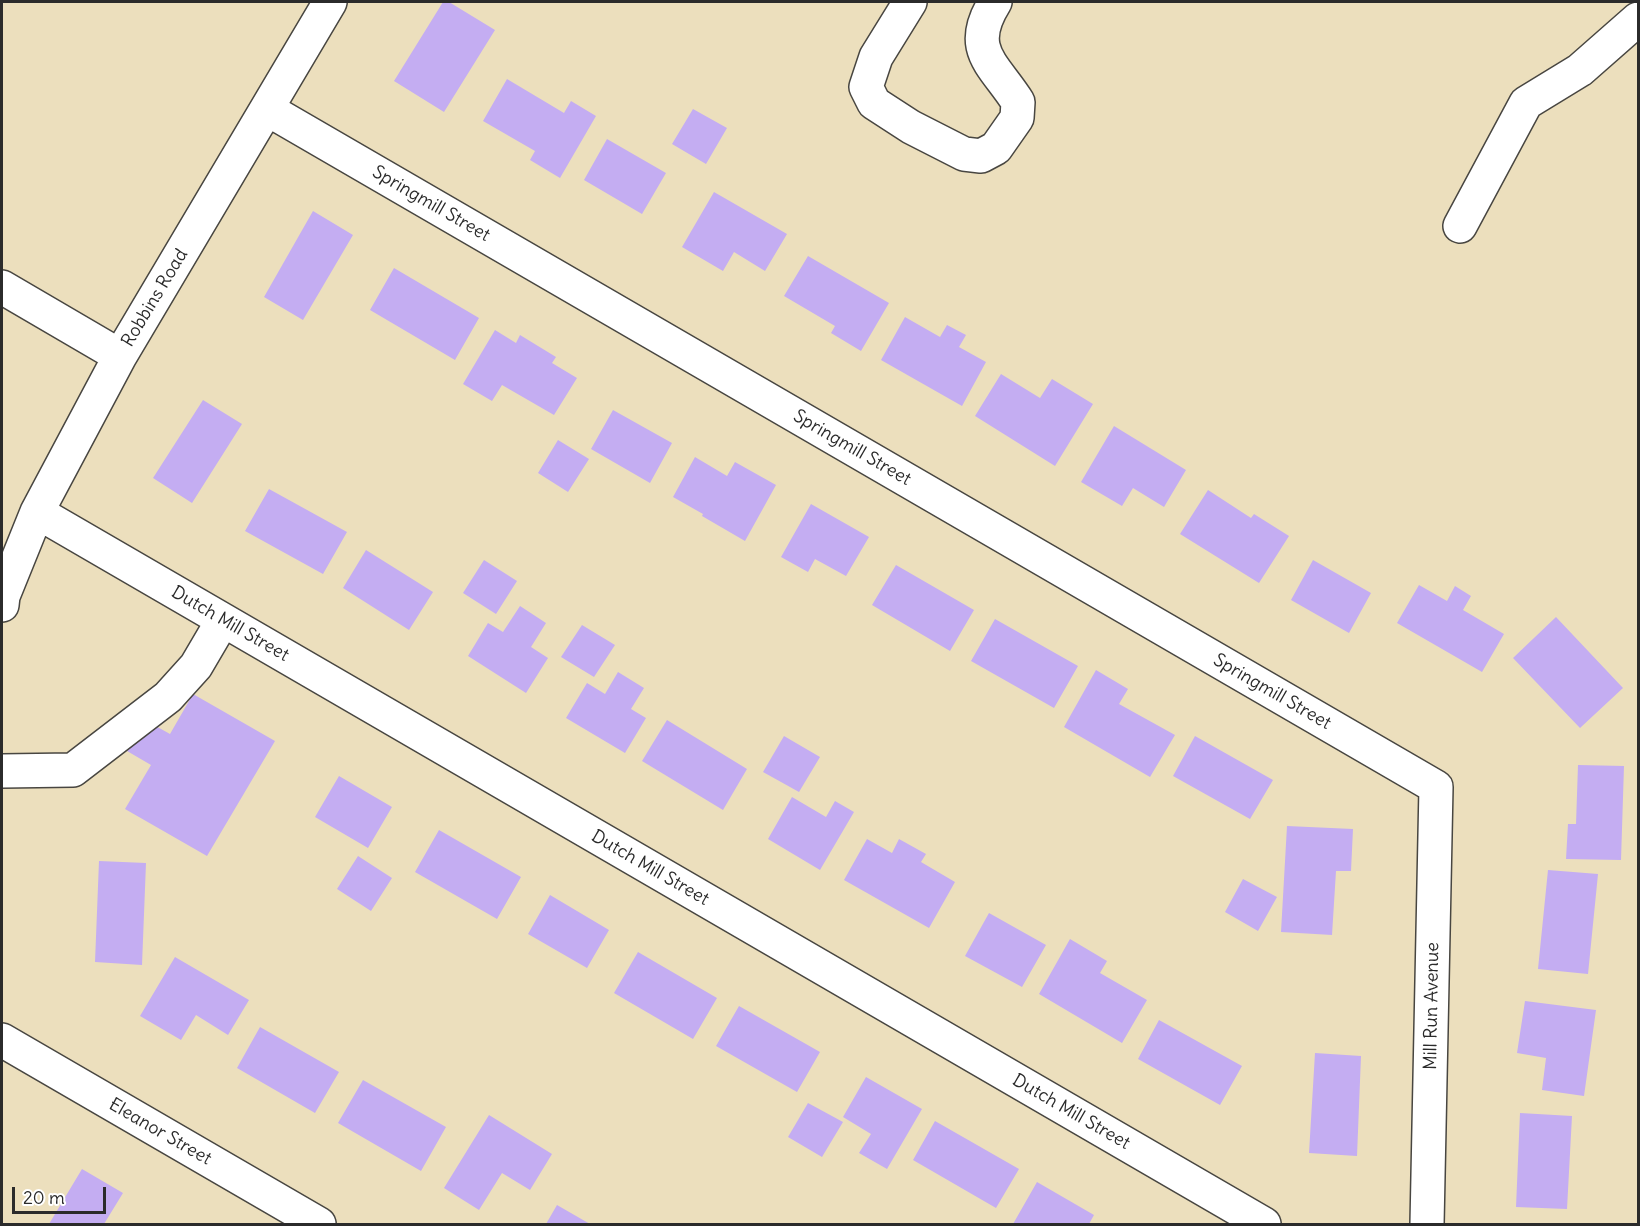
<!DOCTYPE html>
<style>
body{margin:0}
#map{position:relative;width:1640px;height:1226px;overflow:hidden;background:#ecdfbd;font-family:Delius,sans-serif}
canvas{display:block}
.frame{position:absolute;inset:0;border:3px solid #2b2b2b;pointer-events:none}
.scale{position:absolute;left:12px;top:1187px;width:94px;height:27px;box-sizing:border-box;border:3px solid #2b2b2b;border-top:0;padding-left:8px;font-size:18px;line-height:21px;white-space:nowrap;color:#2b2b2b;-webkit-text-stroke:4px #fff;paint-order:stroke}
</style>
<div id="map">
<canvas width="1640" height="1226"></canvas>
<div class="frame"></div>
<div class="scale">20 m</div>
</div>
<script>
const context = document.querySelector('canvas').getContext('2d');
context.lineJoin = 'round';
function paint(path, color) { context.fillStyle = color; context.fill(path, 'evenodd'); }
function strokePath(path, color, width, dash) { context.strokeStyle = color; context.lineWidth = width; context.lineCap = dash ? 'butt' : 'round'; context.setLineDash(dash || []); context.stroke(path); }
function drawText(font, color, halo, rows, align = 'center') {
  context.font = font + ' Delius,sans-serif'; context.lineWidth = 4.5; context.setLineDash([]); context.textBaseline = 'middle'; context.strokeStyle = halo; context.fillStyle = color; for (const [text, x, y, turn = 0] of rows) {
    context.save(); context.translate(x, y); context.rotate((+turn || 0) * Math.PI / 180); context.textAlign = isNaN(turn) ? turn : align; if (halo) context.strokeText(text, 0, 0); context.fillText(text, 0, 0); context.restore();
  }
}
const building = new Path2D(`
 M443 2H449L495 30 444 112 394 81Z
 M507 79 564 113 571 101 596 116 560 178 530 160 535 151 483 121Z
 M693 109 727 128 706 164 672 144Z
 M607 139 666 173 642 214 584 180Z
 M714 192 787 234 765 271 734 252 723 271 682 247Z
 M313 211 353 235 303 320 264 297Z
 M808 256 889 303 861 351 831 333 835 326 784 296Z
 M394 268 479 318 455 360 370 310Z
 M905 317 940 337 947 325 966 335 959 347 986 362 962 406 881 360Z
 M495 330 516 343 520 335 556 357 552 363 577 378 554 415 502 385 492 401 463 384Z
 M1001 374 1040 398 1052 379 1093 404 1055 466 975 416Z
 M203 400 242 424 192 503 153 478Z
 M613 410 672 443 650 483 591 449Z
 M1114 426 1186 470 1164 507 1133 488 1122 506 1081 482Z
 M558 440 589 459 568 492 538 473Z
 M695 457 727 476 735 462 776 485 745 541 702 516 703 514 673 497Z
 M269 489 347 532 323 574 245 531Z
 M1208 490 1251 518 1254 514 1289 536 1259 583 1180 534Z
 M811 504 869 537 846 576 815 559 808 572 781 557Z
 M366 550 433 592 409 630 343 588Z
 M484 560 517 581 496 614 463 593Z
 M1313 560 1371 593 1349 633 1291 600Z
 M896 565 974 610 950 651 872 605Z
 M1419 585 1447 601 1455 586 1471 596 1463 610 1504 634 1482 672 1397 623Z
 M520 606 546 623 531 647 548 658 526 693 468 656 488 623 503 632Z
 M1556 617 1623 688 1580 728 1513 658Z
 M995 619 1078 666 1054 708 971 661Z
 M582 625 615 645 594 677 561 657Z
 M1096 670 1128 689 1119 704 1175 735 1150 777 1064 727Z
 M618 672 644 688 631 709 646 718 625 753 566 718 587 683 605 694Z
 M193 694 275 741 207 856 125 809 151 765 127 751 145 720 170 734Z
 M667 720 747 769 723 810 642 761Z
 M784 736 820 757 799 792 763 772Z
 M1195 736 1273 780 1250 819 1173 776Z
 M1578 765 1624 766 1621 860 1566 859 1568 824H1576Z
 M339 776 392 807 368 848 315 817Z
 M792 797 826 817 835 801 854 812 820 870 768 839Z
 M1287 826 1353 829 1351 871H1336L1332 935 1281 932Z
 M439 830 521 877 497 919 415 872Z
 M867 839 892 853 899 839 926 854 921 862 955 882 929 928 844 880Z
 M358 856 392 878 371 911 337 889Z
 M99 861 146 863 142 965 95 962Z
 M1548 870 1598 874 1588 974 1538 969Z
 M1243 879 1277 897 1258 931 1225 912Z
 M550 895 609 930 587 968 528 934Z
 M989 913 1046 945 1022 987 965 956Z
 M1070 939 1107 961 1100 973 1147 1000 1122 1043 1039 994Z
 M638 952 717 998 693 1039 614 993Z
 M175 957 249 1000 228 1035 196 1015 181 1040 140 1016Z
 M1525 1001 1596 1010 1584 1096 1542 1090 1546 1058 1517 1053Z
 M739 1006 820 1052 797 1092 716 1046Z
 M1159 1020 1242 1066 1220 1105 1138 1059Z
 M260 1027 339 1072 315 1113 237 1068Z
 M1315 1053 1361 1056 1357 1156 1309 1153Z
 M866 1077 922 1109 887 1169 859 1153 871 1134 843 1117Z
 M363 1080 446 1127 421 1171 338 1123Z
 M808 1103 843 1122 822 1157 788 1137Z
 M1520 1113 1572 1116 1567 1209 1516 1207Z
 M489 1115 552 1154 530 1190 502 1173 479 1210 444 1188Z
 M935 1121 1019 1169 996 1208 913 1160Z
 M82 1169 123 1193 104 1224H49Z
 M1037 1182 1094 1215 1089 1224H1013Z
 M557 1205 590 1224H546Z`);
const minor = new Path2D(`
 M910 2 876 57 866 87 874 103 911 127 964 154 981 156 996 148 1017 118 1018 102C994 64 965 50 995 2
 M267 109 1436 787 1427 1224
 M1460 226 1526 103 1580 70 1638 19
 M2 287 120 356
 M37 512 1264 1224
 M2 605 3 596 37 512 120 356 330 2
 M2 771 73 770 168 697 196 666 223 620
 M2 1040 319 1224`);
const streetNames = [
 ["Springmill Street",431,204,30],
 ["Robbins Road",155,298,-59],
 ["Springmill Street",852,448,30],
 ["Dutch Mill Street",230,624,30],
 ["Springmill Street",1272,692,30],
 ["Dutch Mill Street",650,868,30],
 ["Mill Run Avenue",1432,1006,-89],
 ["Dutch Mill Street",1071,1112,30],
 ["Eleanor Street",160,1132,30]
];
paint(building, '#c4adf2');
strokePath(minor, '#484641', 36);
strokePath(minor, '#fff', 33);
drawText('18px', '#2b2b2b', '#fff', streetNames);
</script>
